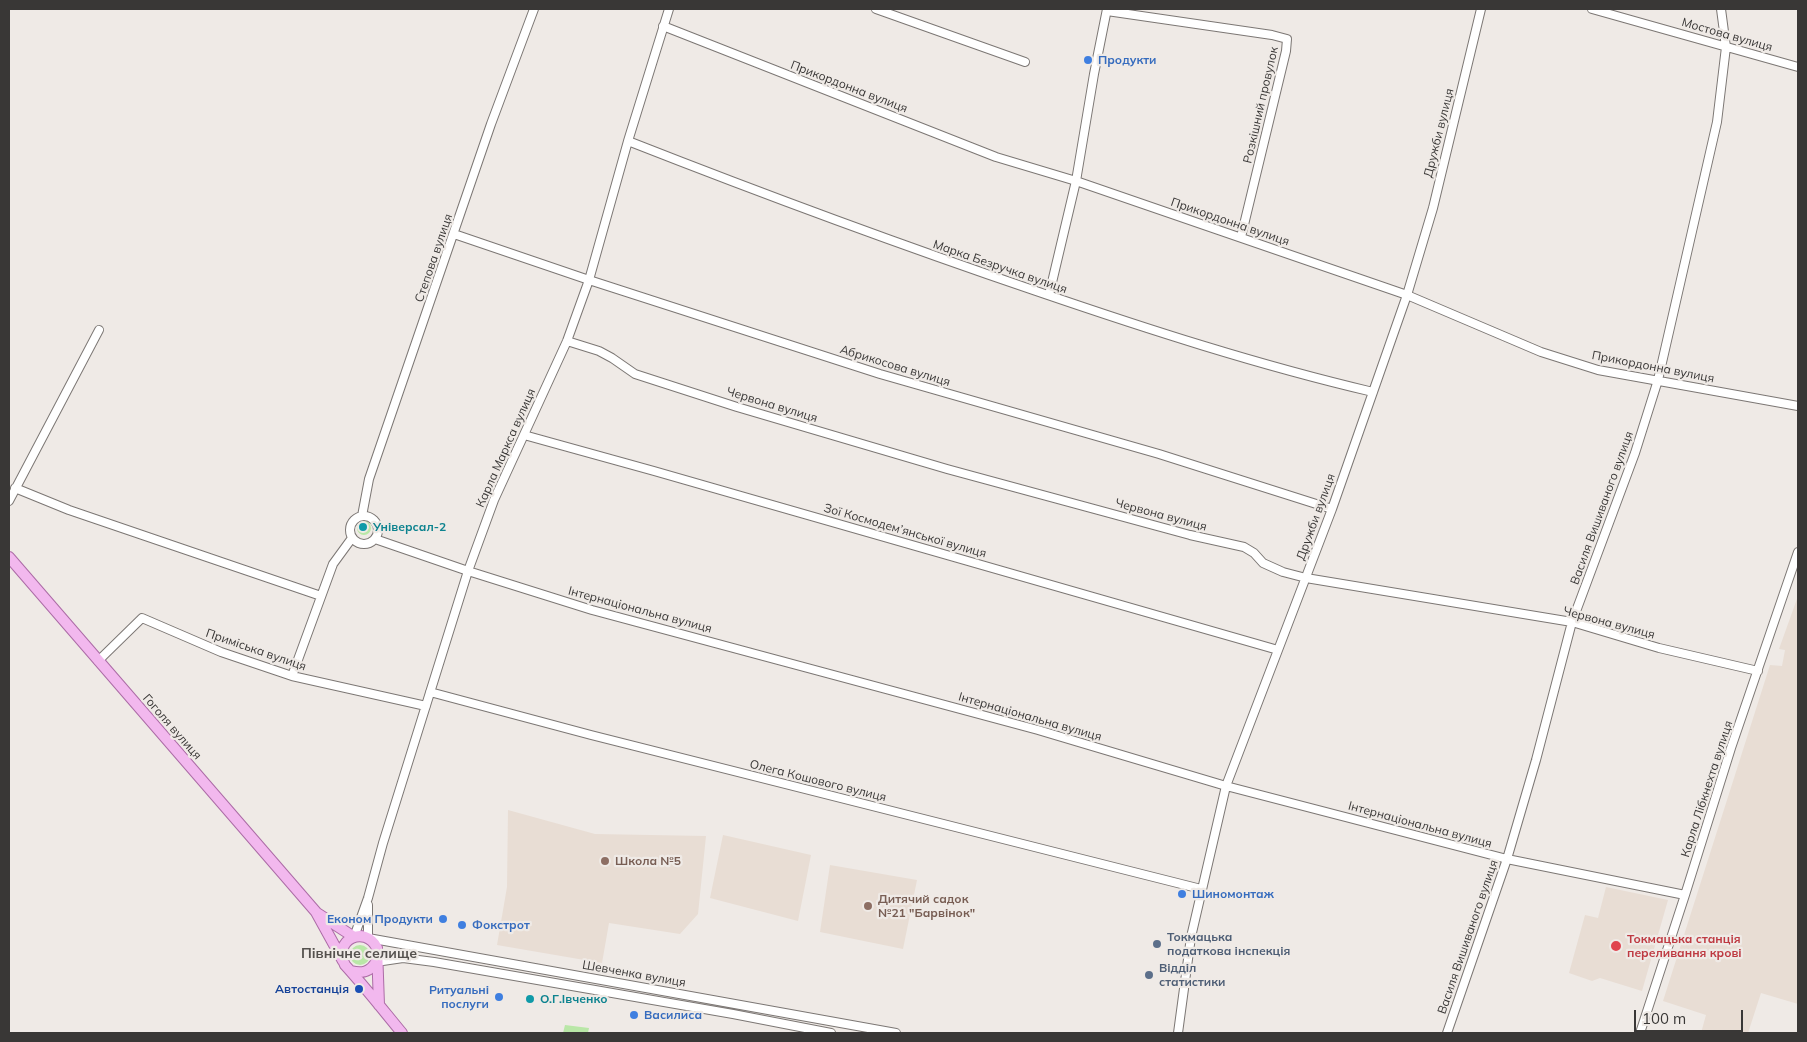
<!DOCTYPE html>
<meta charset="utf-8">
<style>
body{margin:0}
#map{position:relative;width:1807px;height:1042px;overflow:hidden;background:#efeae6;font-family:Mulish,sans-serif}
canvas{display:block}
.frame{position:absolute;inset:0;border:10px solid #393736;pointer-events:none}
.scale{position:absolute;left:1634px;top:1010px;width:109px;height:22px;box-sizing:border-box;border:2px solid #393736;border-top:0;padding-left:6px;font-size:15px;line-height:18px;white-space:nowrap;color:#393736;-webkit-text-stroke:4px #efeae6;paint-order:stroke}
</style>
<div id="map">
<canvas width="1807" height="1042"></canvas>
<div class="frame"></div>
<div class="scale">100 m</div>
</div>
<script>
const context = document.querySelector('canvas').getContext('2d');
context.lineJoin = 'round';
function paint(path, color) { context.fillStyle = color; context.fill(path, 'evenodd'); }
function strokePath(path, color, width, dash) { context.strokeStyle = color; context.lineWidth = width; context.lineCap = dash ? 'butt' : 'round'; context.setLineDash(dash || []); context.stroke(path); }
function drawText(font, color, halo, rows, align = 'center') {
  context.font = font + ' Mulish,sans-serif'; context.lineWidth = 4.5; context.setLineDash([]); context.textBaseline = 'middle'; context.strokeStyle = halo; context.fillStyle = color; for (const [text, x, y, turn = 0] of rows) {
    context.save(); context.translate(x, y); context.rotate((+turn || 0) * Math.PI / 180); context.textAlign = isNaN(turn) ? turn : align; if (halo) context.strokeText(text, 0, 0); context.fillText(text, 0, 0); context.restore();
  }
}
const built = new Path2D(`
 M1798 596V1004L1761 993 1748 1033H1701L1706 1015 1663 1001 1770 665 1782 666 1785 650 1779 649Z
 M508 810 595 834 706 836 698 914 680 934 609 923 602 963 497 945 507 887Z
 M723 835 811 855 798 921 710 898Z
 M830 865 917 880 903 949 820 932Z
 M1606 887 1668 900 1642 991 1600 978 1592 981 1569 973 1585 915 1598 918Z`);
const green = new Path2D(`
 M357 528a7 7 0 1 1 14 0a7 7 0 1 1-14 0Z
 M350 955a10 10 0 1 1 20 0a10 10 0 1 1-20 0Z
 M565 1025 589 1028 588 1033H563Z`);
const minor = new Path2D(`
 M876 9 1025 62
 M1592 9 1798 67
 M1107 11 1272 35 1287 39 1286 51 1241 237
 M663 26 996 157 1076 181 1407 295 1541 352 1598 370 1798 406
 M628 141C763 194 898 244 1036 291 1147 329 1258 365 1373 392
 M454 234 589 280 880 374 1159 454 1332 509
 M1049 295 1076 181 1094 74 1107 9
 M567 341 599 351 612 358 635 374 737 407 947 469 1190 535 1244 547 1254 553 1263 563 1283 572 1306 578 1572 622 1659 648 1758 671
 M524 435 654 471 1278 650
 M15 488 69 510 321 596
 M9 501 99 330
 M350 530a14 14 0 1 1 28 0a14 14 0 1 1-28 0Z
 M362 516 369 479 491 124 534 9
 M375 539 468 571 592 610 1038 730 1226 786 1507 859 1685 895
 M98 661 142 618 221 652 292 676 426 706
 M292 676 333 564 352 538
 M430 692 591 735 1201 889
 M368 905V938L896 1033
 M354 937 368 898 383 843 468 571 494 500 567 341 589 280 628 141 669 9
 M376 962 403 958 434 962 733 1014 831 1033
 M1178 1033 1191 937 1226 786 1332 509 1407 295 1433 208 1481 9
 M1447 1033 1507 859 1536 760 1572 622 1635 453 1658 380 1717 122 1726 47 1721 9
 M1640 1033 1685 895 1731 748 1798 552`);
const major = new Path2D(`
 M9 557 316 912 343 961
 M317 913 354 937
 M351 971C362 974 370 972 376 962
 M379 1005 377 948C365 924 332 940 345 965 365 987 383 1010 402 1033`);
const markers = [
 [1088,60,5,"#3f7fe0"],
 [363,527,5,"#0f9aa8"],
 [605,861,5,"#8d6e63"],
 [1182,894,5,"#3f7fe0"],
 [868,906,5,"#8d6e63"],
 [443,919,5,"#3f7fe0"],
 [462,925,5,"#3f7fe0"],
 [1157,944,5,"#5c6f8a"],
 [1616,946,6,"#e0444e"],
 [1149,975,5,"#5c6f8a"],
 [359,989,5,"#1a4fb4"],
 [499,997,5,"#3f7fe0"],
 [530,999,5,"#0f9aa8"],
 [634,1015,5,"#3f7fe0"]
];
const streetNames = [
 ["Мостова вулиця",1727,35,16],
 ["Прикордонна вулиця",849,87,21],
 ["Розкішний провулок",1261,105,-77],
 ["Дружби вулиця",1439,133,-76],
 ["Прикордонна вулиця",1230,222,19],
 ["Степова вулиця",434,258,-71],
 ["Марка Безручка вулиця",1000,267,19],
 ["Абрикосова вулиця",895,366,17],
 ["Прикордонна вулиця",1653,367,11],
 ["Червона вулиця",772,405,17],
 ["Карла Маркса вулиця",506,448,-66],
 ["Василя Вишиваного вулиця",1602,508,-70],
 ["Червона вулиця",1161,515,15],
 ["Дружби вулиця",1316,517,-70],
 ["Зої Космодем’янської вулиця",905,531,16],
 ["Інтернаціональна вулиця",640,610,15],
 ["Червона вулиця",1609,623,15],
 ["Приміська вулиця",256,650,19],
 ["Інтернаціональна вулиця",1030,717,16],
 ["Гоголя вулиця",172,727,49],
 ["Олега Кошового вулиця",818,781,14],
 ["Карла Лібкнехта вулиця",1707,789,-72],
 ["Інтернаціональна вулиця",1420,825,15],
 ["Василя Вишиваного вулиця",1468,937,-71],
 ["Шевченка вулиця",634,974,10]
];
const shopNames = [
 ["Продукти",1098,60],
 ["Шиномонтаж",1192,894],
 ["Економ Продукти",433,919,"right"],
 ["Фокстрот",472,925],
 ["Ритуальні",489,990,"right"],
 ["послуги",489,1004,"right"],
 ["Василиса",644,1015]
];
const cultureNames = [
 ["Універсал-2",373,527],
 ["О.Г.Івченко",540,999]
];
const educationNames = [
 ["Школа №5",615,861],
 ["Дитячий садок",878,899],
 ["№21 \"Барвінок\"",878,913]
];
const serviceNames = [
 ["Токмацька",1167,937],
 ["податкова інспекція",1167,951],
 ["Відділ",1159,968],
 ["статистики",1159,982]
];
const healthNames = [
 ["Токмацька станція",1627,939],
 ["переливання крові",1627,953]
];
const transitNames = [
 ["Автостанція",349,989]
];
const neighbourhoodNames = [
 ["Північне селище",359,954]
];
paint(built, '#e8ddd4');
paint(green, '#b9e7a7');
strokePath(minor, '#7c7774', 10);
strokePath(major, '#ac6ca6', 12);
strokePath(minor, '#fff', 8);
strokePath(major, '#f2b8ee', 10);
for (const [x, y, r, color] of markers) { const dot = new Path2D(); dot.arc(x, y, r, 0, 2 * Math.PI); context.fillStyle = color; context.fill(dot); strokePath(dot, '#efeae6', 2); }
drawText('12px', '#393736', '#efeae6', streetNames);
drawText('bold 12px', '#366cbe', '#efeae6', shopNames, 'left');
drawText('bold 12px', '#0d838f', '#efeae6', cultureNames, 'left');
drawText('bold 12px', '#785e54', '#efeae6', educationNames, 'left');
drawText('bold 12px', '#4e5e75', '#efeae6', serviceNames, 'left');
drawText('bold 12px', '#be3a42', '#efeae6', healthNames, 'left');
drawText('bold 12px', '#164399', '#efeae6', transitNames, 'right');
drawText('bold 14px', '#55514e', '#efeae6', neighbourhoodNames);
</script>
